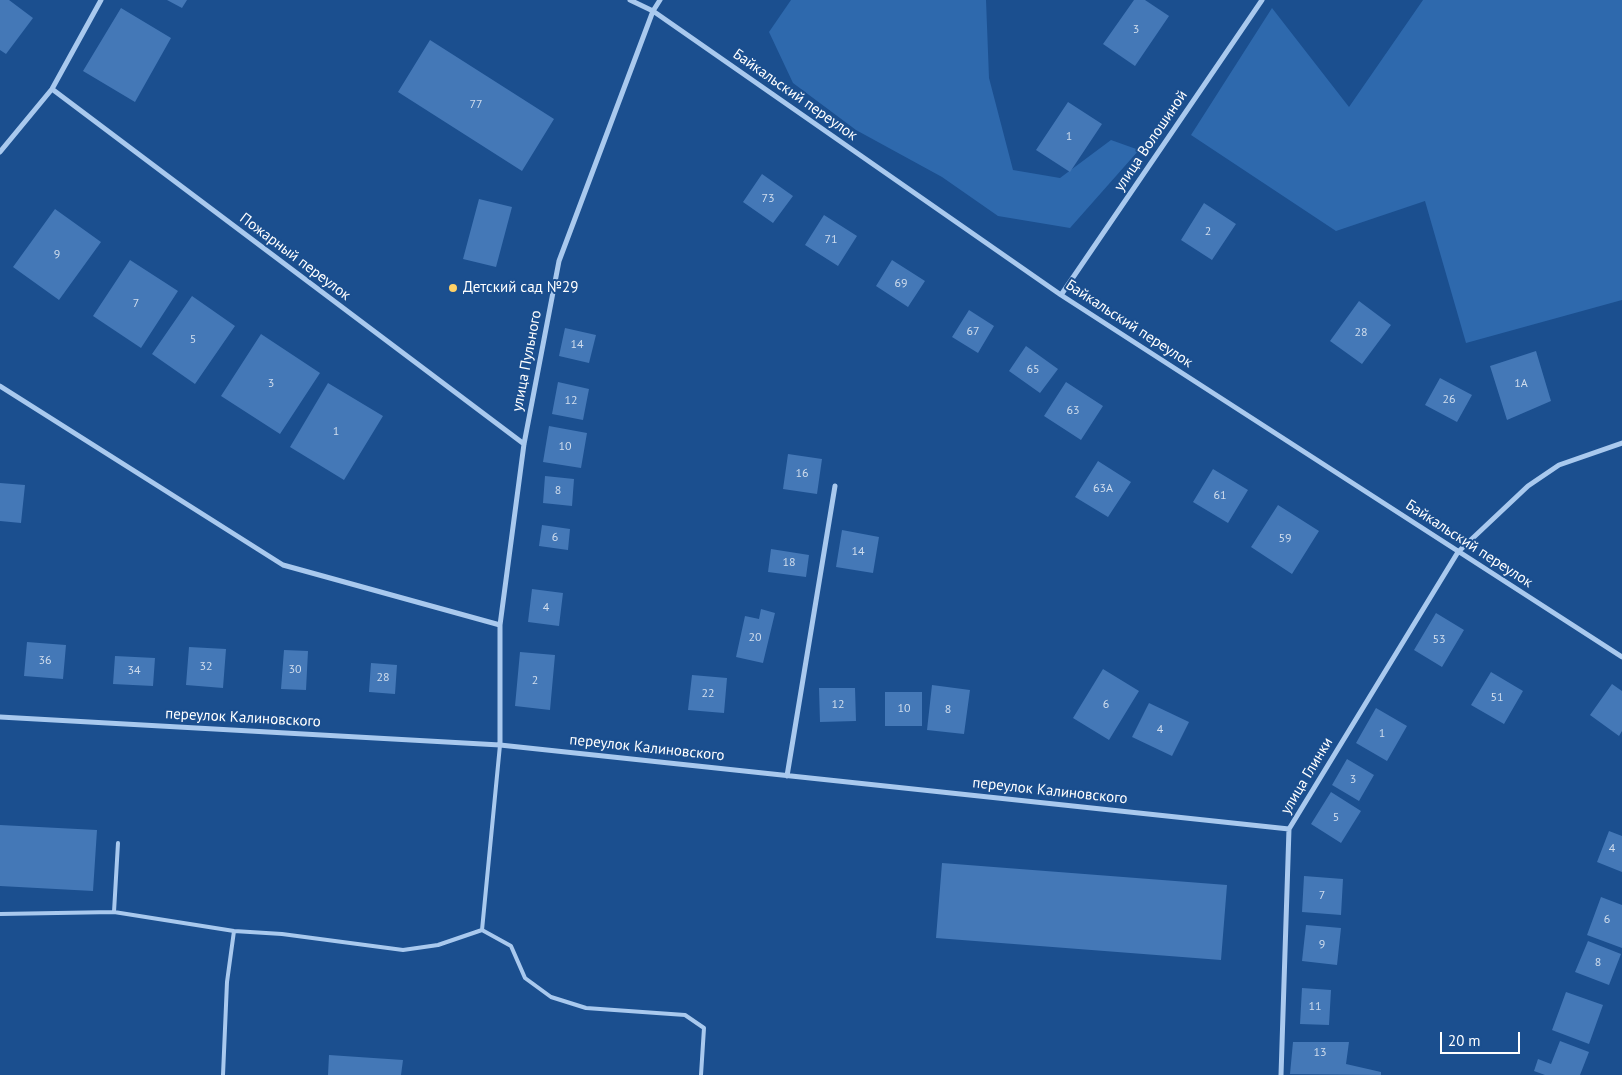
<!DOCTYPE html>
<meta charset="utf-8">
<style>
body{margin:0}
#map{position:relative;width:1622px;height:1075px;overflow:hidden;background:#1b4f8f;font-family:"PT Sans",sans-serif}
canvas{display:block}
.scale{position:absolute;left:1440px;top:1032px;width:80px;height:22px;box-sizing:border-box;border:2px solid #fff;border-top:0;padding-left:6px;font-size:15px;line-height:18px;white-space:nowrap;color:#fff;-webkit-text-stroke:4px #1b4f8f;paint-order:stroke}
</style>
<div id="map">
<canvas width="1622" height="1075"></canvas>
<div class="scale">20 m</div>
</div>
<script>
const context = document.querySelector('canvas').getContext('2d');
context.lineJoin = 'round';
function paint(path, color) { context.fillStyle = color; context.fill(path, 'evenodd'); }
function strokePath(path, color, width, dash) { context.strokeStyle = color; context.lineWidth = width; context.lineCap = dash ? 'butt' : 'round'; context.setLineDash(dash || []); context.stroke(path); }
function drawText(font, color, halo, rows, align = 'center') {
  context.font = font + ' "PT Sans",sans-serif'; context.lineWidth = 4; context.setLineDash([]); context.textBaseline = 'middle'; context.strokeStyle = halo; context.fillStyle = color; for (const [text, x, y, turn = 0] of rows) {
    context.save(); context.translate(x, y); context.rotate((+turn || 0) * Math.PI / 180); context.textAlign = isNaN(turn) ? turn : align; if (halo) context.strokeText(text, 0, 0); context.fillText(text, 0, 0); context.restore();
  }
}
const green = new Path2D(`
 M791 0H986L989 78 1013 170 1060 178 1111 140 1139 150 1070 228 998 216 942 177 856 130 793 83 769 32Z
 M1423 0H1622V300L1466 343 1425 201 1336 231 1191 135 1272 8 1349 107Z`);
const building = new Path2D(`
 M0 0H9L33 18 6 54 0 50Z
 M167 0H187L182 8Z
 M1134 0H1145L1169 16 1135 66 1103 44Z
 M121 8 171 38 135 102 83 71Z
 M430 40 554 119 522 171 398 92Z
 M1068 102 1102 124 1070 172 1036 150Z
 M762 174 793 196 773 223 743 202Z
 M479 199 512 207 496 267 463 259Z
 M1204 203 1236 224 1212 260 1181 240Z
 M55 209 101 242 59 300 13 267Z
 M824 215 857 236 838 266 805 245Z
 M130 260 178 291 141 348 93 316Z
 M892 260 925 281 908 307 876 286Z
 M192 296 235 326 195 384 152 354Z
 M1359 301 1391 325 1362 364 1330 341Z
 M969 310 994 326 978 353 952 337Z
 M565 328 596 335 589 363 559 356Z
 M261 334 320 373 280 434 221 396Z
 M1026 346 1058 369 1040 393 1009 371Z
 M1536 351 1551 401 1507 420 1490 366Z
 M1440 378 1472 395 1457 422 1425 405Z
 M558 382 589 389 583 420 552 414Z
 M1066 382 1103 406 1081 440 1044 416Z
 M328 383 383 416 344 480 290 447Z
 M549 426 587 433 581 468 543 462Z
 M788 454 822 459 817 494 783 489Z
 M1098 461 1131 482 1108 517 1075 497Z
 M1213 469 1248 490 1228 523 1193 502Z
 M545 476 574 479 572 506 543 503Z
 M0 483 25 485 21 523 0 521Z
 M1278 505 1319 531 1292 574 1251 547Z
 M542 525 570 529 568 550 539 546Z
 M842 530 879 537 873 573 836 567Z
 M771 549 809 555 806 577 768 572Z
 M532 589 563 593 559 626 528 622Z
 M761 609 775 613 763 663 736 657 745 616 759 619Z
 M1436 613 1464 630 1442 667 1414 650Z
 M27 642 66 645 63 679 24 676Z
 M189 647 226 649 223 688 186 685Z
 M284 650 308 651 306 690 281 689Z
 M520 652 555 655 550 710 515 706Z
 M115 656 155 658 153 686 113 684Z
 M371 663 397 665 395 694 369 692Z
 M1103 669 1139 691 1109 740 1073 718Z
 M1491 672 1523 691 1504 724 1471 705Z
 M692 675 727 678 724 713 688 710Z
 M1612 684 1622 691V731L1619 736 1590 715Z
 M932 685 970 690 964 734 927 730Z
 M819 688H855L856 721 820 722Z
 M885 692H922V726H885Z
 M1149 703 1189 722 1172 756 1132 737Z
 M1376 708 1407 726 1387 761 1356 743Z
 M1347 759 1374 775 1359 801 1332 785Z
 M1331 792 1361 811 1341 843 1311 824Z
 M0 825 97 830 93 891 0 886Z
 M1609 831 1622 836V872L1597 862Z
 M942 863 1227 885 1221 960 936 938Z
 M1304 876 1343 879 1341 915 1302 912Z
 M1601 897 1622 905V948L1587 935Z
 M1306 925 1341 928 1337 965 1302 961Z
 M1588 941 1621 954 1609 985 1575 972Z
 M1302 988 1331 990 1329 1025 1300 1024Z
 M1566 992 1603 1005 1589 1044 1552 1030Z
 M1560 1041 1589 1052 1580 1075H1545L1534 1071 1538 1059 1551 1064Z
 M1293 1042H1349L1346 1064 1381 1072V1075L1290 1074Z
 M329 1055 403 1060 401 1075H328Z`);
const lane = new Path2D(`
 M118 843 114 912 234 931 282 934 403 950 438 945 482 930 511 946 525 978 551 997 586 1008 685 1015 704 1028 701 1075
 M0 914 114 912
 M482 930 500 745
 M223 1075 227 982 234 931`);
const street = new Path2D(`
 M630 0 653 11 1061 295 1622 657
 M52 89 524 444
 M0 152 52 89 101 0
 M1061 295 1262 0
 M0 386 283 565 500 625
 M0 717 500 745 1289 829
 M500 745V625L524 444 559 261 653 11 660 0
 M787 776 835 486
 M1281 1075 1289 829 1458 552 1528 486 1559 465 1622 443`);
const markers = [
 [453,288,5,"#ffd166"]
];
const numberNames = [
 ["3",1136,30],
 ["77",476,105],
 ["1",1069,137],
 ["73",768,199],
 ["2",1208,232],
 ["71",831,240],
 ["9",57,255],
 ["69",901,284],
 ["7",136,304],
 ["67",973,332],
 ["28",1361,333],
 ["5",193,340],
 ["14",577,345],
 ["65",1033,370],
 ["3",271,384],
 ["1А",1521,384],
 ["26",1449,400],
 ["12",571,401],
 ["63",1073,411],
 ["1",336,432],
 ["10",565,447],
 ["16",802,474],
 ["63А",1103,489],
 ["8",558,491],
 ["61",1220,496],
 ["6",555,538],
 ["59",1285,539],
 ["14",858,552],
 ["18",789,563],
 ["4",546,608],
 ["20",755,638],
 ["53",1439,640],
 ["36",45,661],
 ["32",206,667],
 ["30",295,670],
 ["34",134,671],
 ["28",383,678],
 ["2",535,681],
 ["22",708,694],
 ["51",1497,698],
 ["12",838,705],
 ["6",1106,705],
 ["10",904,709],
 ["8",948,710],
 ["4",1160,730],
 ["1",1382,734],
 ["3",1353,780],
 ["5",1336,818],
 ["4",1612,849],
 ["7",1322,896],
 ["6",1607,920],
 ["9",1322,945],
 ["8",1598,963],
 ["11",1315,1007],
 ["13",1320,1053]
];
const streetNames = [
 ["Байкальский переулок",795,95,35],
 ["улица Волошиной",1151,141,-56],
 ["Пожарный переулок",295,257,37],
 ["Байкальский переулок",1129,324,33],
 ["улица Пульного",527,361,-79],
 ["Байкальский переулок",1469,544,33],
 ["переулок Калиновского",243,718,3],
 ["переулок Калиновского",647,748,6],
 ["улица Глинки",1307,776,-59],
 ["переулок Калиновского",1050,791,6]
];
const poiNames = [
 ["Детский сад №29",463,288]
];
paint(green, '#2e69ad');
paint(building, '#4478b7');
strokePath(lane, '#a9c9ee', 4);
strokePath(street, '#a9c9ee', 5);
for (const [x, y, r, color] of markers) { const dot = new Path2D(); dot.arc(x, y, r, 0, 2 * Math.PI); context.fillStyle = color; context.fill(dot); strokePath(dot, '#1b4f8f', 2); }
drawText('12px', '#d0dded', null, numberNames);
drawText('15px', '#fff', '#1b4f8f', streetNames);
drawText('15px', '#fff', '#1b4f8f', poiNames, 'left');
</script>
